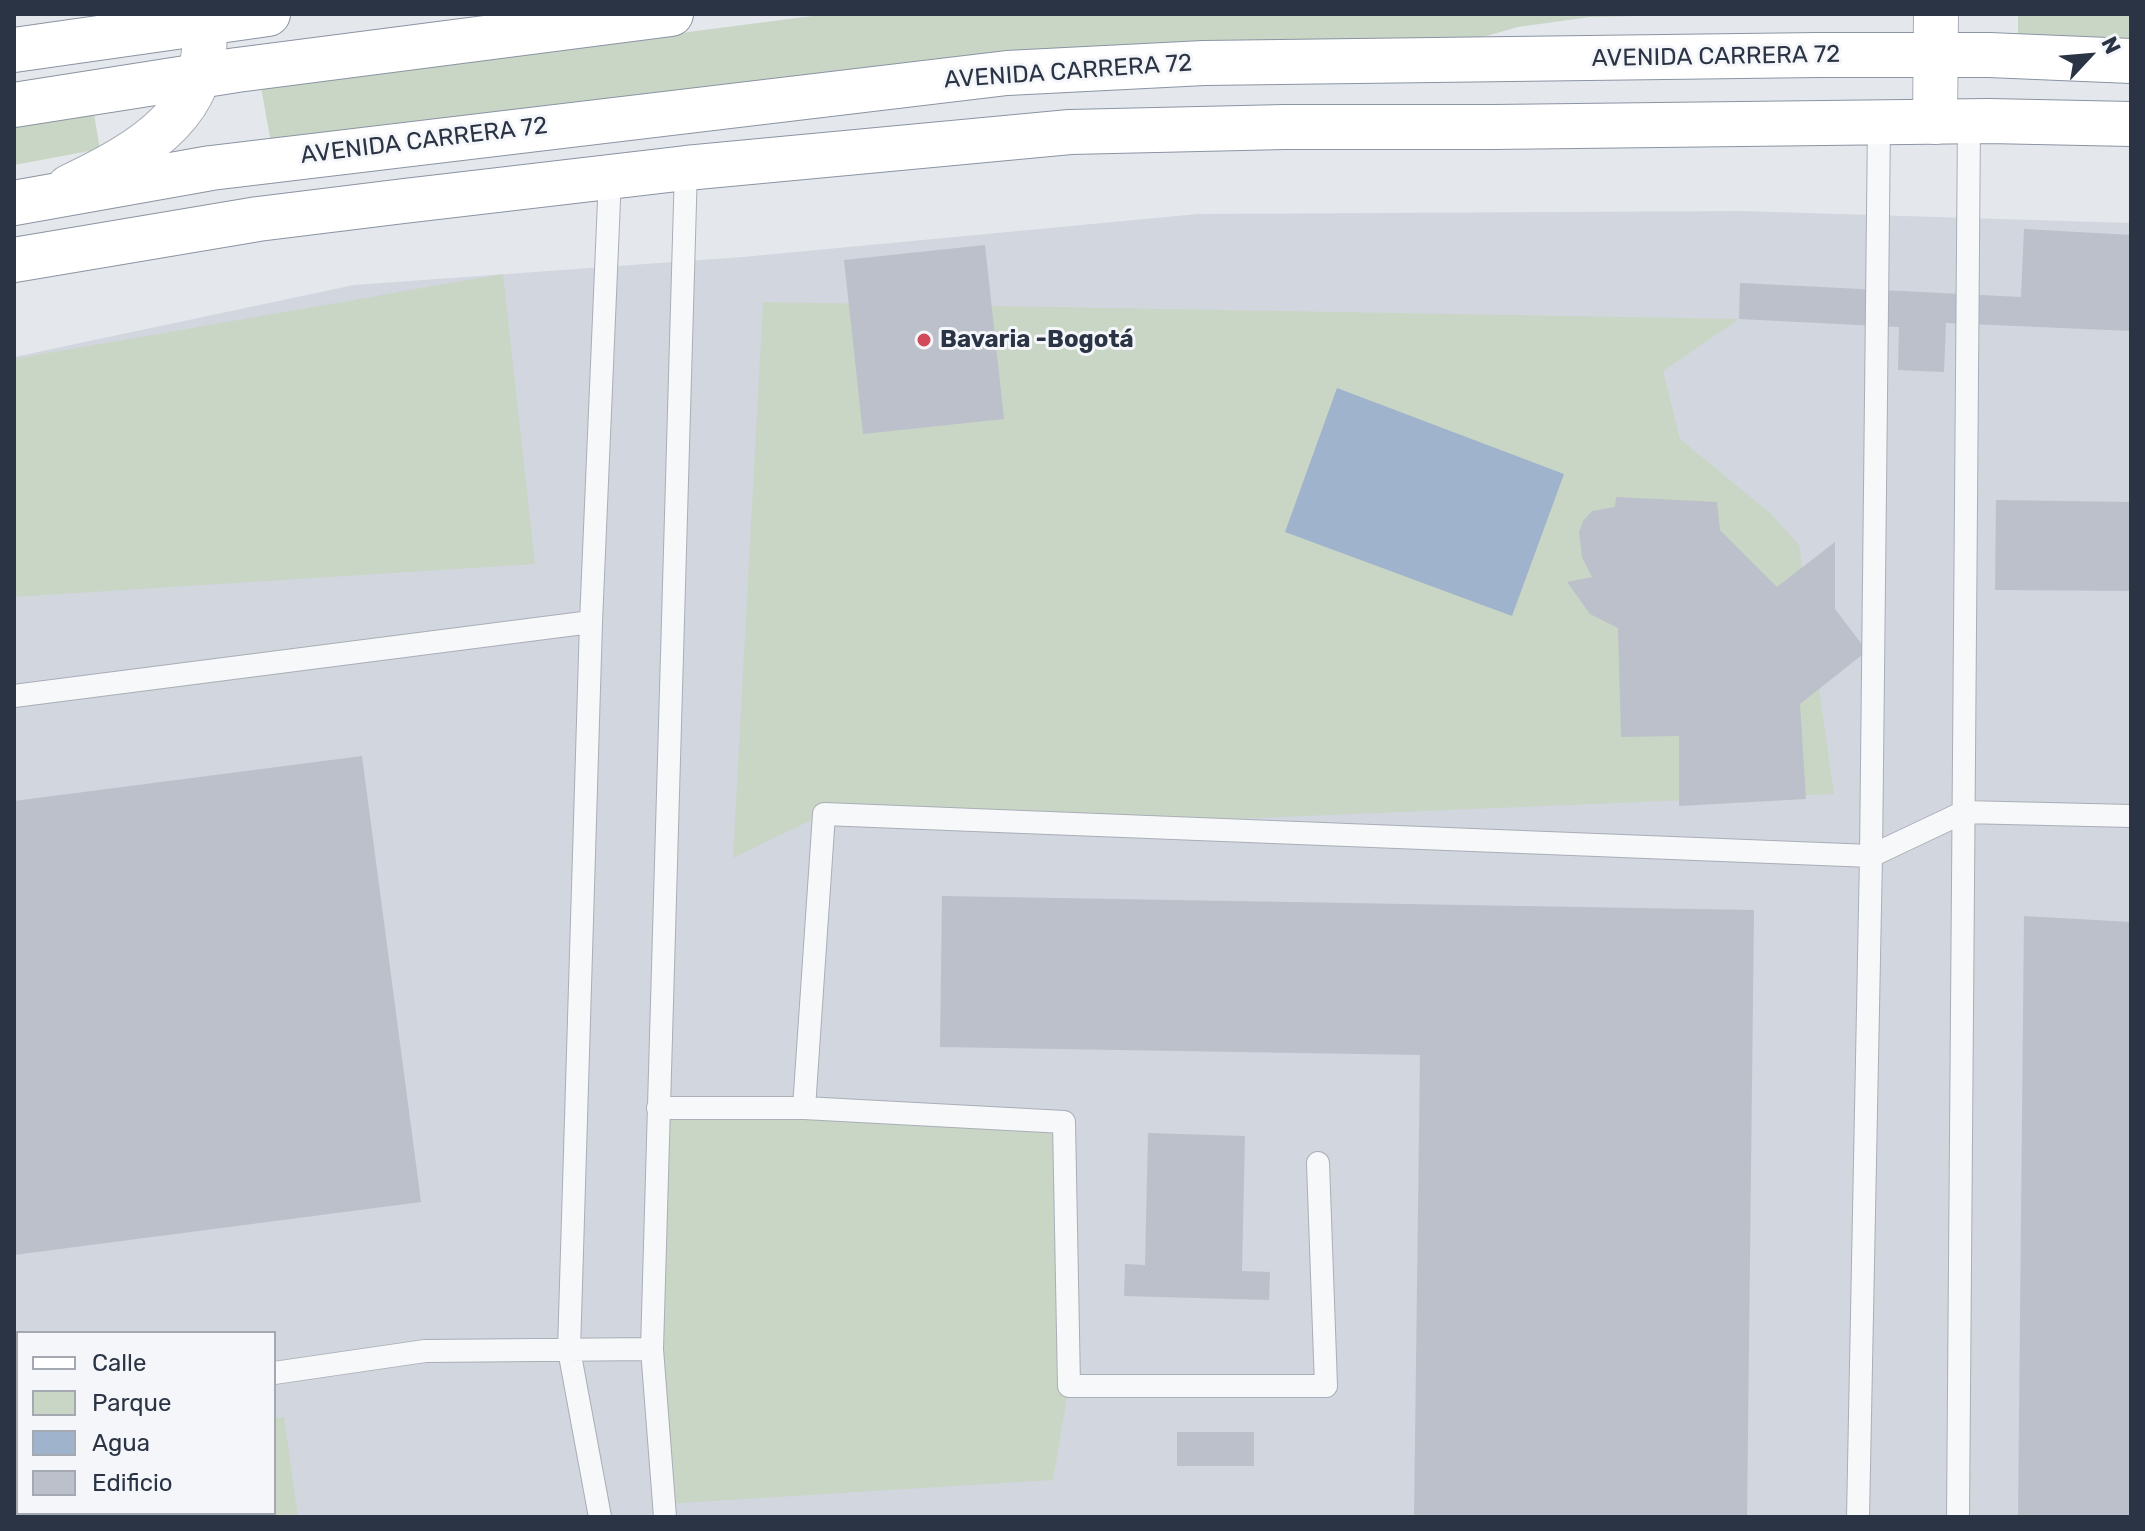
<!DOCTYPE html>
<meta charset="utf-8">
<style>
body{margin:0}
#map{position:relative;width:2145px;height:1531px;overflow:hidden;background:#e4e7ec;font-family:Rubik,sans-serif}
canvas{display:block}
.frame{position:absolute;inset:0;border:16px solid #2b3445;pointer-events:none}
.legend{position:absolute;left:16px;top:1331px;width:260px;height:184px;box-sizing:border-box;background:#f4f6f9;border:2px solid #a4a8b1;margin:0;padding:10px 14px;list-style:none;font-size:24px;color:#2b3445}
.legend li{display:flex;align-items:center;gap:16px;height:40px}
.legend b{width:40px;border:2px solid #a4a8b1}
.north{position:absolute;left:2049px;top:16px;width:80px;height:80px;-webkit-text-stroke:6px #f4f6f9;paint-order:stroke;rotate:64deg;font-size:22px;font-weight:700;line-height:32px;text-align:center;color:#2b3445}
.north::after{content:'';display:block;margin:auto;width:28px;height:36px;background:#2b3445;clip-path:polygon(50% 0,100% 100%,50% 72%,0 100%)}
</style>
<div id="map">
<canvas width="2145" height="1531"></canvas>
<div class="frame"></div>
<ul class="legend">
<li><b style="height:10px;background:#fff"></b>Calle</li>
<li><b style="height:22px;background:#c9d6c5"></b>Parque</li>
<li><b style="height:22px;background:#9fb4cc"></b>Agua</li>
<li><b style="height:22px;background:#bbc0ca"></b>Edificio</li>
</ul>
<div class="north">N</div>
</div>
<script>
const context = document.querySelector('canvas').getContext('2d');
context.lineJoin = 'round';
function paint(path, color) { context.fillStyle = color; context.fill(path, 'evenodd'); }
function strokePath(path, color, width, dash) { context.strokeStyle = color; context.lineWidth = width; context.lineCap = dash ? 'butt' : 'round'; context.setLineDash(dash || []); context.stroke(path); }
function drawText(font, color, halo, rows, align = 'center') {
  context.font = font + ' Rubik,sans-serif'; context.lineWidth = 6; context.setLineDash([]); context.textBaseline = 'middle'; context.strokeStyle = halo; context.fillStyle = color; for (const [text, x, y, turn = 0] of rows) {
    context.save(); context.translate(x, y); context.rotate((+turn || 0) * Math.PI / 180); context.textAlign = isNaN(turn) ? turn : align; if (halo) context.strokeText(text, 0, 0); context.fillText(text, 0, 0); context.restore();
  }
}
const built = new Path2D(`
 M1741 211 2131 223V1517H14V357L354 285 743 257 1198 214ZM18 1333H274V1513H18Z`);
const green = new Path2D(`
 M828 14H1736L1590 17 1518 27 1465 42 271 143 261 87Z
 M2018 14H2131V42L2018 36Z
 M93 109 100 149 14 165V119Z
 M503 274 535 564 14 597V359Z
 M763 302 1739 319 1663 371 1680 439 1771 514 1799 545 1834 794 1089 825 824 814 733 858Z
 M658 1108 1064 1122 1069 1386 1053 1480 664 1504Z
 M284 1417 298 1517H14V1449L18 1448V1513H274V1418Z`);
const water = new Path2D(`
 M1337 388 1564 474 1512 616 1285 532Z`);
const building = new Path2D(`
 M2024 229 2131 235V331L1946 323 1944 372 1898 370 1899 327 1739 319 1740 283 2021 297Z
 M985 245 1004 419 863 434 844 260Z
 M1616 497 1717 502 1720 530 1777 587 1835 542V609L1867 651 1800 704 1806 799 1679 806V736L1621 737 1618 628 1590 614 1567 582 1592 577 1582 557 1579 532 1583 521 1592 511 1615 507Z
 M1996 500 2131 502V591L1995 590Z
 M362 756 421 1202 14 1255V801Z
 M942 896 1754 910 1747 1517H1414L1420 1055 940 1047Z
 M2024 916 2131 922V1517H2018Z
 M1148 1133 1245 1136 1242 1271 1270 1272 1269 1300 1124 1296 1125 1264 1145 1265Z
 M1177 1432H1254V1466H1177Z`);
const lane = new Path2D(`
 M14 696 591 622
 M658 1108H804L1064 1122 1069 1386H1326L1318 1163
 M804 1108 824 814 1871 856 1964 812 2131 816
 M274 1373 425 1351 652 1349
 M14 1410H18
 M600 1517 569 1350 591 622 610 177
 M665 1517 652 1349 686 168
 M1858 1517 1871 856 1879 122
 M1958 1517 1969 121`);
const secondary = new Path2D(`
 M1935 122 1936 14
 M69 187C144 151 217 110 203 14`);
const highway = new Path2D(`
 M14 50 268 14
 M14 105 237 70 671 14
 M14 203 211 168 1007 73 1204 63 1818 55H1989L2131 61
 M14 260 258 219 404 201 686 168 1070 132 1285 127H1494L1989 121 2131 124`);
const markers = [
 [924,340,8,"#d1495b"]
];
const streetNames = [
 ["AVENIDA CARRERA 72",1716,57,-1],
 ["AVENIDA CARRERA 72",1068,72,-4],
 ["AVENIDA CARRERA 72",424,141,-7]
];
const poiNames = [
 ["Bavaria -Bogotá",940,340]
];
paint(built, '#d2d6de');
paint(green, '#c9d6c5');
paint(water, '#9fb4cc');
paint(building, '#bbc0ca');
strokePath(lane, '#a9aeb7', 24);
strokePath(secondary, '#a9aeb7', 46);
strokePath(highway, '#8b94a3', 46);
strokePath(lane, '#f7f8fa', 22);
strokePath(secondary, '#fff', 44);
strokePath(highway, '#fff', 44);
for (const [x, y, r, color] of markers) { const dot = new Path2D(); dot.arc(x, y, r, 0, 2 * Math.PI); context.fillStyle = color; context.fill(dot); strokePath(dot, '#f4f6f9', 3); }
drawText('24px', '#2b3445', '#f4f6f9', streetNames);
drawText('bold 24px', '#2b3445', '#f4f6f9', poiNames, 'left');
</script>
